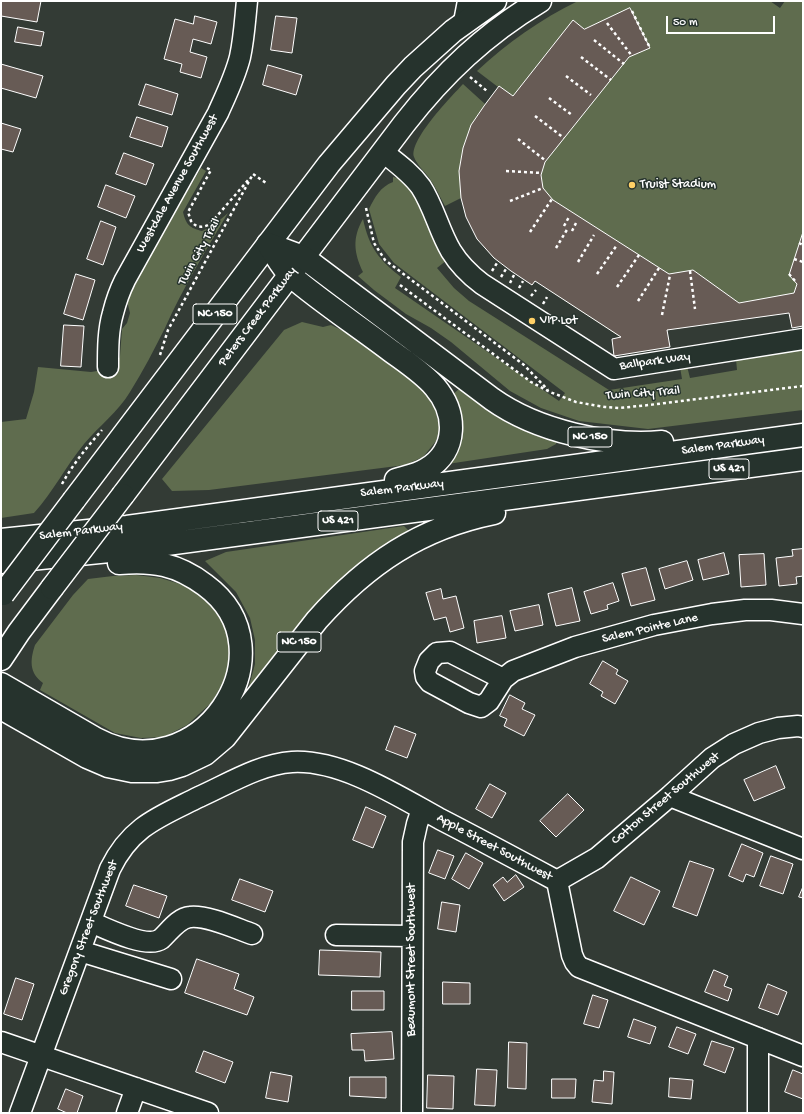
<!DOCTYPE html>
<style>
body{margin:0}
#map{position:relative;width:804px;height:1114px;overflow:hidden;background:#333b35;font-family:"Gochi Hand",sans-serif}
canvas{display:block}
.frame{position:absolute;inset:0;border:2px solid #fff;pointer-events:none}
.scale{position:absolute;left:666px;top:16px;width:109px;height:18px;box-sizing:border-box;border:2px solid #fff;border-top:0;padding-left:5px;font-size:12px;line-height:14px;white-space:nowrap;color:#fff;-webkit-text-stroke:3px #26332d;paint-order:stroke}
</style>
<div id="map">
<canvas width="804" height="1114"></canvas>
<div class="frame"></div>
<div class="scale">50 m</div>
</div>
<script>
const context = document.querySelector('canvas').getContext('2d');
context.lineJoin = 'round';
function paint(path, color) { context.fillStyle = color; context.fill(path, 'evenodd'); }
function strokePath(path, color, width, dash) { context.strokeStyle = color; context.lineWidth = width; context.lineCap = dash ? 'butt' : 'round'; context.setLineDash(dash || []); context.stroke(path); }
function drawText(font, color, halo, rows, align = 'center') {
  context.font = font + ' "Gochi Hand",sans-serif'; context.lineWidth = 3; context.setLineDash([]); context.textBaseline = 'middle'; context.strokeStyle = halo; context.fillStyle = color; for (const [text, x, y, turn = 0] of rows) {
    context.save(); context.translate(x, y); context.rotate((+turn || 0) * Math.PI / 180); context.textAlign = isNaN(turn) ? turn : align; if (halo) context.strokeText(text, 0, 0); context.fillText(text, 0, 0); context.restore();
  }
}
const green = new Path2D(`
 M578 1H770L780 8 785 1H803V311L667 330 670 347 614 356 612 339 620 337 535 281 532 285 494 258 477 239 461 198 445 206C440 197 436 188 430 179 425 172 417 165 414 157 409 140 451 97 463 84L485 104 498 87 477 71C507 43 541 19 578 1Z
 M201 168 206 171 183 212C186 225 190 228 202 231L214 225 228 213C206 250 183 288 165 328 154 350 143 371 130 392 118 412 99 426 84 444 66 466 53 492 34 513L1 518V422L26 419 34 392 38 367 91 372 116 368 120 356 122 329 127 323 130 313 127 301 131 287Z
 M393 177 402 179 417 197 447 260 437 268 454 288 469 301 609 390 682 379 680 367 687 366 690 378 737 370 736 359 803 347V410L648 429 579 421 541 408 510 391 451 342 431 328 406 314 374 290 358 276 363 272C354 253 352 238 363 219 369 247 379 260 401 277L395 288 559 401 565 393 394 263 379 244 369 209C375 197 380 187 393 182Z
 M302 322 323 327 331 325 354 336 395 364 423 390 435 409 440 429 436 441 423 457 405 465 209 490 172 491 162 479 284 330Z
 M460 388 557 439 556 444 547 449 441 465 450 397Z
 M404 526 412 534 254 690 249 686 255 664V640L250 618 236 592 205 561 226 552Z
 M136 575 160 578 187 586 212 602 224 622 231 648 227 676 212 702 187 725 164 737 141 738 115 733 40 690 43 683C29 673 30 660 35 645L73 595 88 579 113 576Z`);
const building = new Path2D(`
 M2 1H41L37 22 1 16Z
 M630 8 650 48 629 57 545 162 541 175 543 188 553 200 669 274 693 270 739 303 794 293 797 284 789 275 803 232V326L792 328 789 313 667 330 670 347 614 356 612 339 621 337 535 281 532 285 511 271 494 258 477 239 466 217 461 198 459 171 463 148 471 125 484 106 499 86 513 96 573 20 584 29Z
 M195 16 217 22 211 44 193 39 190 52 207 57 201 78 180 72 182 64 164 59 175 19 193 24Z
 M276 16 297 18 292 53 271 50Z
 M18 27 44 32 41 46 15 42Z
 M1 64 43 76 36 98 1 88Z
 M268 65 302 75 296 95 263 85Z
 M146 84 178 94 172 115 139 105Z
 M137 117 168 127 162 147 130 137Z
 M1 123 21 129 13 152 1 149Z
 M124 153 154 164 146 185 116 174Z
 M106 185 135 196 126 218 98 207Z
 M101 221 116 227 103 265 87 259Z
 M76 274 95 280 83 320 64 314Z
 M64 325 84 326 81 367 61 366Z
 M803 549V576L796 577 797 584 779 586 776 558 793 556 792 550Z
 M724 553 729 574 703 580 698 560Z
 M764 554 766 585 741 587 739 555Z
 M687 561 693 580 665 589 659 569Z
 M646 568 655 600 631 606 622 574Z
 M613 583 619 601 607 605 608 609 591 614 584 592Z
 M572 588 580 621 556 626 548 594Z
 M441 589 443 599 456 596 464 628 450 632 446 617 434 620 426 593Z
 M539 605 543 625 515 631 510 611Z
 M502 616 506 638 477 643 474 621Z
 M603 661 618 670 616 674 628 681 615 704 601 696 603 692 590 684Z
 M510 695 525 703 522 709 535 715 524 736 504 726 507 719 500 716Z
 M395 726 416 734 407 758 386 750Z
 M776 766 785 788 754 801 744 780Z
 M490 784 506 793 492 818 476 809Z
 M568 794 584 810 556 837 540 821Z
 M366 807 386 816 373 848 353 840Z
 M742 844 763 853 754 877 746 874 743 882 729 876Z
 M438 850 454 856 445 879 429 873Z
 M466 853 483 863 469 889 452 879Z
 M771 856 793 864 783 894 760 886Z
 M690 861 714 869 697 916 673 907Z
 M516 875 524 887 504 901 493 885 503 877 507 882Z
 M631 877 660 891 644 925 614 911Z
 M240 879 273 891 265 912 232 900Z
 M134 885 167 896 159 918 126 906Z
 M803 887V898L799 897Z
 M442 902 460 905 456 932 438 929Z
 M320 950 381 952 380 977 319 975Z
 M197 959 239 974 234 989 254 997 247 1015 185 993Z
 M714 970 728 976 724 986 732 989 728 1001 705 992Z
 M16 978 34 984 22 1020 4 1014Z
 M443 982 470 983V1004H443Z
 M768 984 787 992 778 1015 759 1008Z
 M352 991H384V1010H352Z
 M593 995 608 1000 599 1028 584 1024Z
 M634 1019 656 1027 650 1044 628 1037Z
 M677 1027 696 1034 688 1054 669 1047Z
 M392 1032 394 1059 365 1061 364 1050H352L351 1034Z
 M712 1041 734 1048 725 1073 704 1065Z
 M509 1042 527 1043 526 1089 508 1088Z
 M204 1051 233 1062 225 1083 196 1072Z
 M477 1069 497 1070 495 1106 475 1105Z
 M793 1070 803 1074V1099L785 1092Z
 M604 1071 614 1072 612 1104 592 1102 594 1080 603 1081Z
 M271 1072 292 1076 288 1102 266 1098Z
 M428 1075 454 1076 453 1109 427 1108Z
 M350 1077H386V1098L350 1096Z
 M670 1078 693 1080 691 1099 669 1097Z
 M552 1079H576L575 1098H552Z
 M66 1089 83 1096 77 1113H67L58 1109Z`);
const path = new Path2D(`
 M632 11 650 48
 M607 23 632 56
 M594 40 624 64
 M581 57 611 80
 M566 76 591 95
 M470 77 487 91
 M549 98 572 115
 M535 116 564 138
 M518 139 546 161
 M207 168 211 170 188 212 191 221C196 228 203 228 210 224L250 178
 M506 171 542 173
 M510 201 543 188
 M366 208 374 243 385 260 524 365 548 390
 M564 226 569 217
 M572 231 576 223
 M530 232 552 199
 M799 243 803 245
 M556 248 568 228
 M794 259 803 262
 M578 262 594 235
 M492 271 497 263
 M690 271 695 309
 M597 274 617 245
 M789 274 797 283
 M501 277 506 269
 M510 283 514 275
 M400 285 531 382 550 392 576 402 605 407 619 408 649 405 803 386
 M617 287 639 255
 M519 288 523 281
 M531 296 536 290
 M638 301 659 268
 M543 304 547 297
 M662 315 670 275
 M160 355 168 330 253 174 266 183
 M62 484C73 464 87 447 102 430`);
const minor = new Path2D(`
 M464 22 468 1
 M383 152C397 163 411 173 421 187 434 207 439 231 451 251 459 264 470 275 482 284L614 369 803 339
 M108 367C108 349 108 330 113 313 116 301 120 290 125 280L218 113C226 95 235 77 240 57 244 39 245 20 247 1
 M503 679 450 652 437 653 429 661 425 671 426 677 430 682 469 703 481 707 489 701 503 679 513 671 575 647 654 625 712 614 745 610H771L803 614
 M670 796 803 849
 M557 881 597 858 670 796 712 758 734 744 759 733 778 728 798 726 803 727
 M91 922C105 928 147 949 161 939 169 932 178 918 190 917 207 915 235 928 252 934
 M336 935 412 936
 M80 951 171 979
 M758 1038V1113
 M1 1042 208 1113
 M20 1113 110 869C131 826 159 817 199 797 228 784 260 764 292 762 341 759 398 796 440 819 479 839 518 860 557 881L572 955 575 962 579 967 803 1056
 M127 1113 136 1088
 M412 1113 413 842 417 824 422 809`);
const major = new Path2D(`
 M123 495 404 124C443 74 485 34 540 1
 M74 500 329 164 396 85 413 67 453 31 495 1
 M1 659 19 632 52 588`);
const highway = new Path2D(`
 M268 244 303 257 492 399C537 431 608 447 662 442
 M268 244C275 254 282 268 291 276 323 303 358 326 391 351 406 362 423 373 435 387 457 413 458 450 427 469 418 475 406 477 396 480
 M1 540 127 527 803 435
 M1 562 129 549 803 459
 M1 684 96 739C199 794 295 651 205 585 177 564 153 560 119 563
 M1 708 87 757 108 766 132 771H157L169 769 182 765 205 754 225 737 317 620C367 564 420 528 494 513`);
const majorBridge = new Path2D(`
 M52 588 123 495
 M3 594 74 500`);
const markers = [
 [632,185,4,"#ffd166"],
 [532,321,4,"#ffd166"]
];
const shields = [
 [215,314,44],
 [590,437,44],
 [729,469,40],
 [338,521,40],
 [299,642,44]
];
const shieldNames = [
 ["NC 150",215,314],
 ["NC 150",590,437],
 ["US 421",729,469],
 ["US 421",338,521],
 ["NC 150",299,642]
];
const streetNames = [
 ["Westdale Avenue Southwest",178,184,-61],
 ["Twin City Trail",200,252,-61],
 ["Peters Creek Parkway",258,317,-53],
 ["Ballpark Way",655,362,-8],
 ["Twin City Trail",643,394,-4],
 ["Salem Parkway",723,446,-8],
 ["Salem Parkway",402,489,-7],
 ["Salem Parkway",81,532,-7],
 ["Salem Pointe Lane",650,629,-13],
 ["Cotton Street Southwest",666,799,-40],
 ["Apple Street Southwest",494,848,28],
 ["Gregory Street Southwest",89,928,-69],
 ["Beaumont Street Southwest",412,960,-90]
];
const poiNames = [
 ["Truist Stadium",640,185],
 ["VIP Lot",540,321]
];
paint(green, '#5f6c4e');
paint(building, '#675b55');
strokePath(building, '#fff', 1);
strokePath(minor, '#fff', 23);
strokePath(major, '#fff', 25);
strokePath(highway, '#fff', 25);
strokePath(path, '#fff', 2.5, [3, 3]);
strokePath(minor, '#26332d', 20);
strokePath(major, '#26332d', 22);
strokePath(highway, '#26332d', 22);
strokePath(majorBridge, '#fff', 25, []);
strokePath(majorBridge, '#26332d', 22);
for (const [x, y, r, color] of markers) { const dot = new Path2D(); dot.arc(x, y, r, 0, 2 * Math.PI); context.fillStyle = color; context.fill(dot); strokePath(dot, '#26332d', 1.5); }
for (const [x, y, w] of shields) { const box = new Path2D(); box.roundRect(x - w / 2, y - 10, w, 20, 3); context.fillStyle = '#26332d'; context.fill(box); strokePath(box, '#fff', 1); }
drawText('bold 12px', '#fff', null, shieldNames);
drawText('13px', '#fff', '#26332d', streetNames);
drawText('13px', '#fff', '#26332d', poiNames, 'left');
</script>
